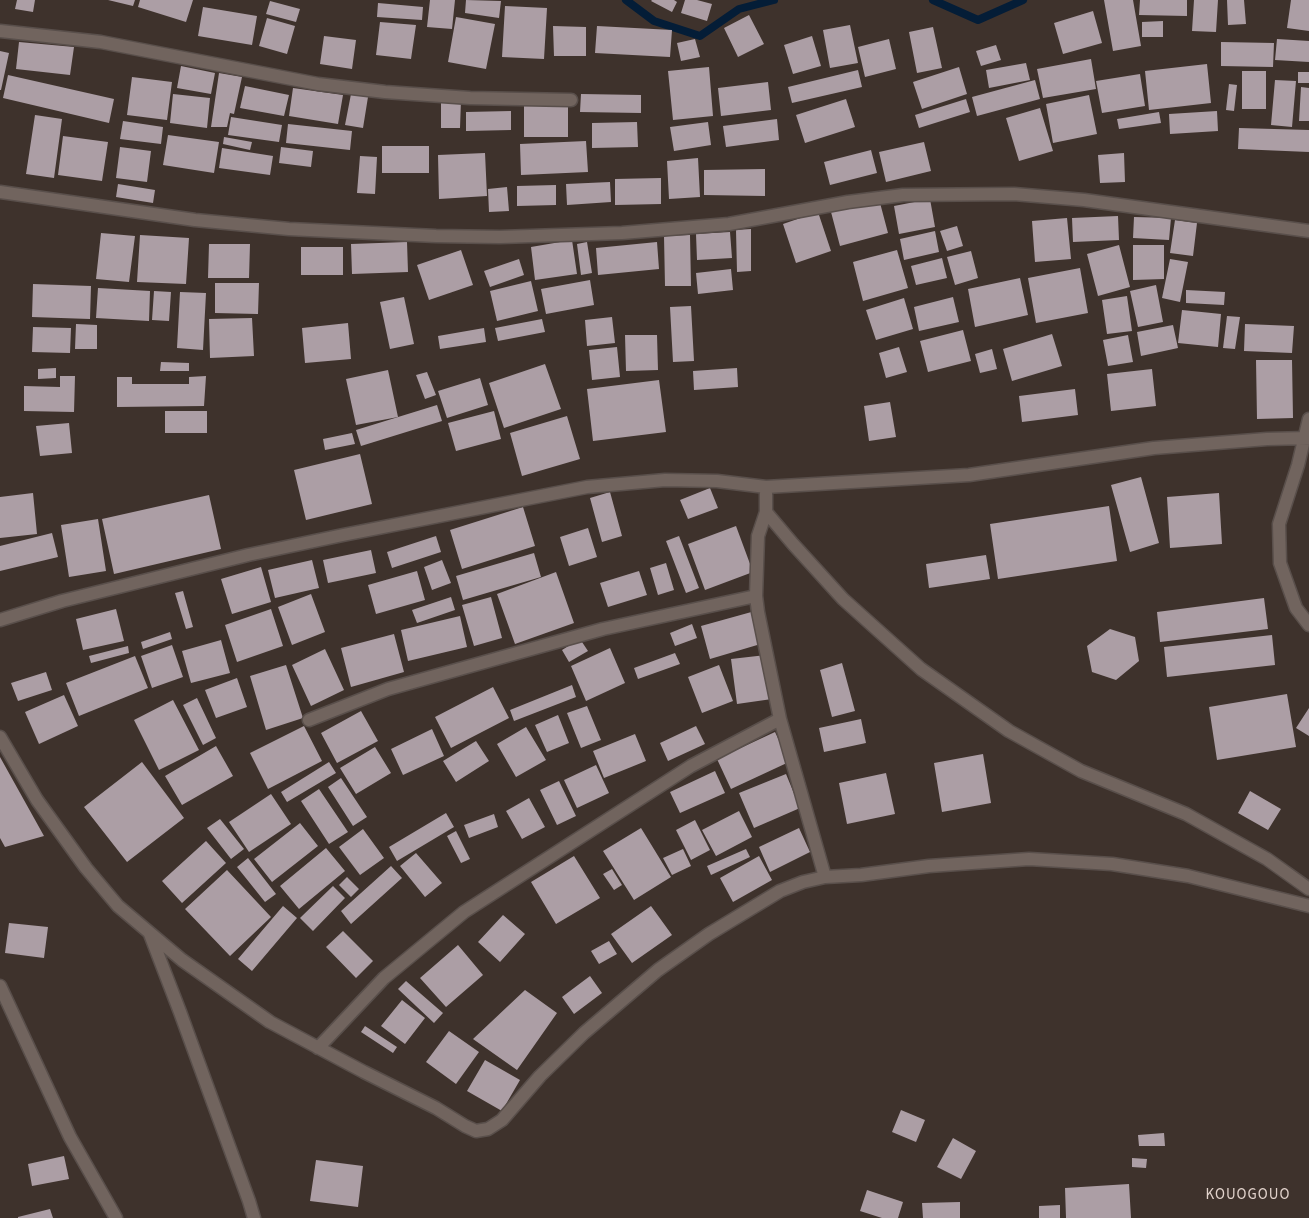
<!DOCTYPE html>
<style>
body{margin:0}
canvas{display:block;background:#3e322c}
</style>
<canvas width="1309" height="1218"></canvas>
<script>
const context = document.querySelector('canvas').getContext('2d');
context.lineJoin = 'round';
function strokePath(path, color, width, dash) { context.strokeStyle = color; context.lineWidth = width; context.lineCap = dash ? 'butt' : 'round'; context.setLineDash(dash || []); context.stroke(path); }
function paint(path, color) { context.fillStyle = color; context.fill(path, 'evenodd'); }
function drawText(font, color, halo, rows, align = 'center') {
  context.font = font + ' "Source Sans 3",sans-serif'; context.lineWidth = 5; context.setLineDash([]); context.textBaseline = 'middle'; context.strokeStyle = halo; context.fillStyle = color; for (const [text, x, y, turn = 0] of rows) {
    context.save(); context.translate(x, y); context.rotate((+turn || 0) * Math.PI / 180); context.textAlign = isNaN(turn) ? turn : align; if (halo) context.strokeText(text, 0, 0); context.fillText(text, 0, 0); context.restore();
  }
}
const stream = new Path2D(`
 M626 0 654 21 700 36 739 9 774 0
 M933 0 978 20 1023 0`);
const building = new Path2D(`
 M17 0H35L33 12 15 9Z
 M108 0H135L133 6Z
 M140 0H193L186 22 138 7Z
 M430 0H455L452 29 427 27Z
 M466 0 501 1 499 18 465 13Z
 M652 0H674L677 2 672 12 651 1Z
 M685 0H697L712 4 707 21 681 13Z
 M1104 0H1133L1141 46 1113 51Z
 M1140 0H1187V16L1139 15Z
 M1194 0H1218L1216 32 1192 31Z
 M1227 0H1244L1246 24 1228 25Z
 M1291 0H1309V31L1287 28Z
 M270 1 300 9 296 22 266 14Z
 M378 3 423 7 422 20 377 17Z
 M505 6 547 8 544 59 502 57Z
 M203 7 257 16 252 45 198 36Z
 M1093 11 1102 43 1063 54 1054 23Z
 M749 15 764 44 738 57 724 28Z
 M456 17 495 24 486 69 448 62Z
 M267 18 295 26 287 54 259 46Z
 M1163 21V37H1142V22Z
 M380 22 416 25 411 59 376 55Z
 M850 25 858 63 830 68 823 30Z
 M553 26 586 27V56H554Z
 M597 26 672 30 670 57 595 53Z
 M933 27 942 68 917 73 909 32Z
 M324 36 356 40 352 69 320 64Z
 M812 36 821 66 793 74 784 45Z
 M695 39 700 57 681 61 677 43Z
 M889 39 896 69 865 77 858 47Z
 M1277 39 1309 41V62L1275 60Z
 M19 42 74 47 70 75 16 69Z
 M1221 42 1274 43 1273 67 1221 66Z
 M996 45 1001 60 981 66 976 51Z
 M0 51 9 53 1 90H0Z
 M1091 59 1096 89 1043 98 1037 69Z
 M1026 63 1030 80 989 88 986 70Z
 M1207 64 1211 103 1149 110 1145 71Z
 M181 66 215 73 211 94 177 88Z
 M709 67 713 116 673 120 668 71Z
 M959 67 967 94 922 109 913 82Z
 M858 70 862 87 792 103 788 87Z
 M1242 71H1266V109H1242Z
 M1298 72H1309V83H1298Z
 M219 73 242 77 234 114 230 113 227 127H211Z
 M1140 74 1145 106 1102 113 1096 81Z
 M8 75 114 99 109 123 3 98Z
 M132 77 172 82 167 120 127 115Z
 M1035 80 1040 99 977 116 972 97Z
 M1275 80 1296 81 1292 127 1271 125Z
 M768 82 771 110 721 116 718 88Z
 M1229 84 1237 85 1234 111 1226 110Z
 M245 86 289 95 284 116 240 108Z
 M1301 87 1309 88V121H1299Z
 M293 88 343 95 338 124 289 116Z
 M173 94 210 98 207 128 170 123Z
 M351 94 368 97 363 128 345 125Z
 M581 94 641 95V113L580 112Z
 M1089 95 1097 134 1053 143 1046 104Z
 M441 99 461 100 460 128H441Z
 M846 99 855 127 805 143 796 115Z
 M966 99 970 112 919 128 915 115Z
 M524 106H568V137H524Z
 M1040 108 1053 151 1019 161 1006 118Z
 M511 111V130L466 131V112Z
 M1217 111 1218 131 1170 134 1169 114Z
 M1159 112 1161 123 1119 129 1117 119Z
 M35 115 62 119 54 178 26 174Z
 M231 117 282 125 279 142 228 135Z
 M777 119 779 140 726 147 723 126Z
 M123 121 163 127 161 144 120 139Z
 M637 122 638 147 592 148V123Z
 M708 122 711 145 674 151 670 127Z
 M288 124 352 131 350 150 286 143Z
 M1239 128 1309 130V152L1238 149Z
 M168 135 219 142 214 173 163 165Z
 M63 136 108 142 102 181 58 175Z
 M224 137 252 142 250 150 223 144Z
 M586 141 588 172 521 175 520 144Z
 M924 142 931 171 886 182 879 152Z
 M382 146H429V173H382Z
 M120 147 151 151 147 182 116 178Z
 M281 147 313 151 311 167 279 163Z
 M222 148 273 156 270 175 219 168Z
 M871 150 877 173 830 185 824 162Z
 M485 153 487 196 439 199 438 155Z
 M1124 153 1125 182 1100 183 1098 155Z
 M360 156 377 157 375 194 357 193Z
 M698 158 700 197 669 199 667 161Z
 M765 169V196L704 195V170Z
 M661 178V204L615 205V179Z
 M610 182 611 202 567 205 566 184Z
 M118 184 155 190 153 203 116 197Z
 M556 185V205L517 206V186Z
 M507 187 509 211 489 212 488 189Z
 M879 199 888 233 840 246 831 212Z
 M930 199 935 227 899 234 894 206Z
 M818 212 831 251 796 263 783 224Z
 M1118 216 1119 240 1073 242 1072 218Z
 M1134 217 1171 218 1169 240 1133 238Z
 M1067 218 1071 259 1035 262 1032 221Z
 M1175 220 1197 223 1193 256 1170 253Z
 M957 226 963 246 947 251 940 231Z
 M751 229V271L737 272 736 230Z
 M935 231 939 252 904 260 900 239Z
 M730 232 732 258 697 260 696 234Z
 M101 233 135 236 129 282 96 279Z
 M140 235 189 238 186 284 137 282Z
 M690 235 691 286H665L664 236Z
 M572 240 577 274 535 280 531 247Z
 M407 242 408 272 352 274 351 244Z
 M587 242 592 273 581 275 577 244Z
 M657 242 659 269 598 275 596 248Z
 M209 244H250L249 278H208Z
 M1119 245 1130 287 1098 296 1087 254Z
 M1133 245H1164V279L1133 280Z
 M301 247H343V275H301Z
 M461 250 473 285 429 300 417 265Z
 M897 250 908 288 863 301 853 262Z
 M971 251 978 278 955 285 947 257Z
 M942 258 947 278 916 285 911 266Z
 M519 259 524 275 490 287 484 271Z
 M1170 259 1188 262 1180 302 1162 298Z
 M1080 268 1088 313 1036 323 1028 278Z
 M731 269 733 290 698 294 696 273Z
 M1020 278 1028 315 975 327 968 289Z
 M590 280 594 305 546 314 541 289Z
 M531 281 538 311 497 321 490 291Z
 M215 283H259L258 314 215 313Z
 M33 284 91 286 90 319 32 317Z
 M1156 285 1163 322 1138 327 1130 291Z
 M98 288 150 291 149 321 96 318Z
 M1186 290 1225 292 1224 305 1186 303Z
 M154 291 171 292 169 321 152 320Z
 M180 292 206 293 203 350 177 348Z
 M1127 296 1132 331 1107 334 1102 300Z
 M404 297 414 344 390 349 380 302Z
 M953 297 959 322 919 331 914 307Z
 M904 298 913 329 876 340 866 310Z
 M691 306 694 361 673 362 670 307Z
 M1182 310 1221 314 1218 347 1178 343Z
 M1227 316 1240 317 1235 349 1223 348Z
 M612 317 615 343 587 346 585 320Z
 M252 318 254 356 210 358 209 319Z
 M542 319 545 332 498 341 495 328Z
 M348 323 351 359 305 363 302 328Z
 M76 324 97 325V349H75Z
 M1245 324 1294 326 1292 353 1244 351Z
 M1173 325 1178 348 1141 356 1137 332Z
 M33 327 71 328 70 353 32 352Z
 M484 328 486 342 440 349 438 336Z
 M963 330 971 361 928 372 920 341Z
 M1052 334 1062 366 1012 381 1003 349Z
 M625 335H657L658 370 626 371Z
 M1128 335 1133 362 1108 366 1103 340Z
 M617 347 620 377 592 380 589 350Z
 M899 347 907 372 886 378 879 353Z
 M992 349 997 369 980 373 975 354Z
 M1256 360H1292L1293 418 1257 419Z
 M161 362 189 363V371H160Z
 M545 364 561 409 504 428 489 383Z
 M56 368V378L38 379V369Z
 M737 368 738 387 694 390 693 371Z
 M1152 369 1156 406 1111 411 1107 374Z
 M388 370 398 417 356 425 346 379Z
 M427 372 436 395 425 399 416 375Z
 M60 376H75L74 412 24 411V386L60 387Z
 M206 376 204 406 117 407V377H132V384H189V377Z
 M480 378 488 405 447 418 438 391Z
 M659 380 666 432 593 441 587 389Z
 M1075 389 1078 415 1022 422 1019 396Z
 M890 402 896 437 869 441 864 406Z
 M437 405 442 421 361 446 356 430Z
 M165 411H207V433H165Z
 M494 411 501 439 456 451 448 423Z
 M567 416 580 459 522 476 510 433Z
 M69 423 72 453 40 456 36 426Z
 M352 433 355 444 325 450 323 439Z
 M360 454 372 504 306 520 294 470Z
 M1141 477 1159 543 1130 552 1111 485Z
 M710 488 718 508 688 519 680 500Z
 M610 492 622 536 602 542 590 498Z
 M33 493 37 534 0 538V497Z
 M1219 493 1222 544 1170 548 1167 497Z
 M209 495 221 549 114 574 102 519Z
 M1109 506 1117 561 998 579 990 524Z
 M523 507 535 546 462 569 450 530Z
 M98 519 106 571 69 577 61 525Z
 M736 526 753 572 705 590 688 544Z
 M588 528 597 557 569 566 560 537Z
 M52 533 58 557 0 571V546Z
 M436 536 441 552 392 568 387 552Z
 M679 536 699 588 686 593 666 541Z
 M371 550 376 573 328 583 323 560Z
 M534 553 541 577 463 600 456 576Z
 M986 555 990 579 929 588 926 564Z
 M312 560 319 588 275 598 268 570Z
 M442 560 451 583 432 590 424 567Z
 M666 563 674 590 658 595 650 568Z
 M261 567 271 602 232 614 221 579Z
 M417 571 425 600 376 614 368 585Z
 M639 571 647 595 608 607 600 583Z
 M556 572 574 623 515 644 497 594Z
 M183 591 193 627 186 629 175 593Z
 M311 594 325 632 292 645 278 607Z
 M451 597 455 610 417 623 412 610Z
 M491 597 502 638 474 646 462 605Z
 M1264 598 1268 629 1160 642 1157 612Z
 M116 609 124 641 83 650 76 619Z
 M271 609 283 646 237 662 225 625Z
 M755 611 764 643 710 659 701 626Z
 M460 616 467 647 408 661 401 630Z
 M692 624 697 638 675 646 670 633Z
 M1110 629 1135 637 1139 661 1116 680 1092 672 1087 646Z
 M170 632 172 639 143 649 141 642Z
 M394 634 404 672 351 687 341 648Z
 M1272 635 1275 665 1167 677 1164 647Z
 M580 639 588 651 569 662 562 650Z
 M221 640 230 673 191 683 182 651Z
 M172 645 183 677 152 688 141 656Z
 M128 646 129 653 91 663 89 656Z
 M610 648 625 683 586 701 571 666Z
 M325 649 344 690 311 706 292 665Z
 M675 653 680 664 638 679 634 668Z
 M766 655 772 699 737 704 731 659Z
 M135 656 148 688 79 716 66 683Z
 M842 663 855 711 832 717 820 670Z
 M286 665 303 718 266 730 250 676Z
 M719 665 733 701 702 713 688 677Z
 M46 672 52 690 18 701 11 683Z
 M237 678 247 707 216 718 205 690Z
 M572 685 576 697 514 721 510 710Z
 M493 687 509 718 451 748 435 717Z
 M1287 694 1296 747 1217 760 1209 707Z
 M64 695 78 726 39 744 25 712Z
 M197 698 216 738 203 745 183 705Z
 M173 700 199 750 159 770 134 720Z
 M587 706 601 740 581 748 567 713Z
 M1309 708V736L1296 728Z
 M361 711 378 741 337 763 321 733Z
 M558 715 569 743 547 752 535 725Z
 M861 719 866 743 824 752 819 728Z
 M304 726 322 761 268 789 250 753Z
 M696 726 705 744 668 761 660 743Z
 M526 727 546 760 516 777 497 744Z
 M432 729 444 756 403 775 391 749Z
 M775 732 789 762 731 789 717 759Z
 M635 734 646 761 604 778 593 751Z
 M476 741 489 761 456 782 443 761Z
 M216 746 233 776 182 805 165 776Z
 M375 747 391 773 356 794 340 768Z
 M983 754 991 803 942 812 934 763Z
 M0 757 44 836 5 847 0 838Z
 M142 762 184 818 127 862 84 807Z
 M329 762 336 773 287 802 281 792Z
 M596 765 609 793 577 808 564 780Z
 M715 771 725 793 680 813 670 792Z
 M886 773 895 814 847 824 839 783Z
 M786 774 800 808 754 828 739 793Z
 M341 778 367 817 353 826 328 787Z
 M559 781 576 816 557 825 540 790Z
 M319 789 348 832 329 844 301 801Z
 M1250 791 1281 809 1268 830 1238 813Z
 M271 794 291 824 249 852 229 822Z
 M529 798 545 827 522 839 506 811Z
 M739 811 752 837 716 856 702 830Z
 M446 813 454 827 397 861 389 847Z
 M494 814 498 827 469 838 464 825Z
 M220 819 244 849 231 859 207 828Z
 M695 820 710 850 691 860 676 830Z
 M300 823 318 846 272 882 254 859Z
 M641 828 671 877 634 900 603 851Z
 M799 828 810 852 770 872 759 847Z
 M363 829 384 858 360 875 339 847Z
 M456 831 470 859 461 863 447 836Z
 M206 841 226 863 182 903 162 881Z
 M326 848 345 871 299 909 280 886Z
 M683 849 691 866 672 875 663 858Z
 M746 849 750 857 711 875 707 866Z
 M416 853 442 883 425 897 400 866Z
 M574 856 600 898 556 924 531 882Z
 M759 856 772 880 733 902 720 878Z
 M248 858 276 894 265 902 237 867Z
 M391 866 402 878 351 924 341 911Z
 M612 869 622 885 614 890 603 874Z
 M227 870 271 917 230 956 185 909Z
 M347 877 359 889 351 897 339 885Z
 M333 886 345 898 313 931 300 918Z
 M283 906 297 918 252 971 238 959Z
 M651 906 672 935 632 963 611 934Z
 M503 915 525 934 500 962 478 942Z
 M9 923 48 927 44 958 5 953Z
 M343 931 373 961 356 978 326 947Z
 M609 941 617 954 599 964 591 951Z
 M458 945 483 975 446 1007 420 978Z
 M590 976 602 993 574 1014 562 997Z
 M406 981 443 1013 434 1023 398 989Z
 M525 990 557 1013 517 1070 473 1039Z
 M402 1000 425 1018 405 1044 381 1026Z
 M365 1026 397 1047 393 1053 361 1032Z
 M449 1031 479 1052 456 1084 426 1062Z
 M485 1060 520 1080 502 1111 467 1091Z
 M901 1110 925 1120 916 1142 892 1132Z
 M1164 1133 1165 1146H1139L1138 1135Z
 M953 1138 976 1151 961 1179 937 1167Z
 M64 1156 69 1179 32 1186 28 1164Z
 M1132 1158 1147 1159 1146 1168 1132 1167Z
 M316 1160 363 1166 358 1207 310 1201Z
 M1129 1184 1131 1218H1066L1065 1188Z
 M867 1190 903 1202 898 1218H882L860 1211Z
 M960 1202V1218H923L922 1203Z
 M1060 1205V1218H1039V1206Z
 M50 1209 53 1218H18V1217Z`);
const minor = new Path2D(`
 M0 31 101 42 318 84 385 92 470 98 571 100
 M0 192 195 220 289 229 436 236 500 237 622 233 729 224 848 202 903 195 1014 194 1084 200 1309 231
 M1309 419 1298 465 1279 524 1280 563 1296 608 1309 625
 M766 487V512L793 544 843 599 921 669 1009 731 1081 771 1186 814 1267 859 1309 889
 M766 512 758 536 756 596 758 612 780 719 825 877
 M0 620 62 601 248 555 343 535 587 487 665 480 717 481 766 487 969 475 1154 448 1267 439 1309 438
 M309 720 388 689 603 629 756 596
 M0 737 37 800 86 868 118 906 182 960 270 1022 364 1072 436 1108 465 1126 476 1131 488 1129 502 1120 540 1076 584 1033 658 970 709 934 780 891 803 882 825 877 861 875 929 866 1029 859 1112 864 1188 876 1309 906
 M150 934 180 1012 249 1201 254 1218
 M0 986 70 1137 116 1218
 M318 1048 384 978 464 912 691 766 780 719`);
const neighbourhoodNames = [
 ["KOUOGOUO",1248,1196]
];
strokePath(stream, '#041d37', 8);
paint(building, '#ac9ea5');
strokePath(minor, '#594f4b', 15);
strokePath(minor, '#71645e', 12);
context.letterSpacing = '1px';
drawText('15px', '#e2d3cc', '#3e322c', neighbourhoodNames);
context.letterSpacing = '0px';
</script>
